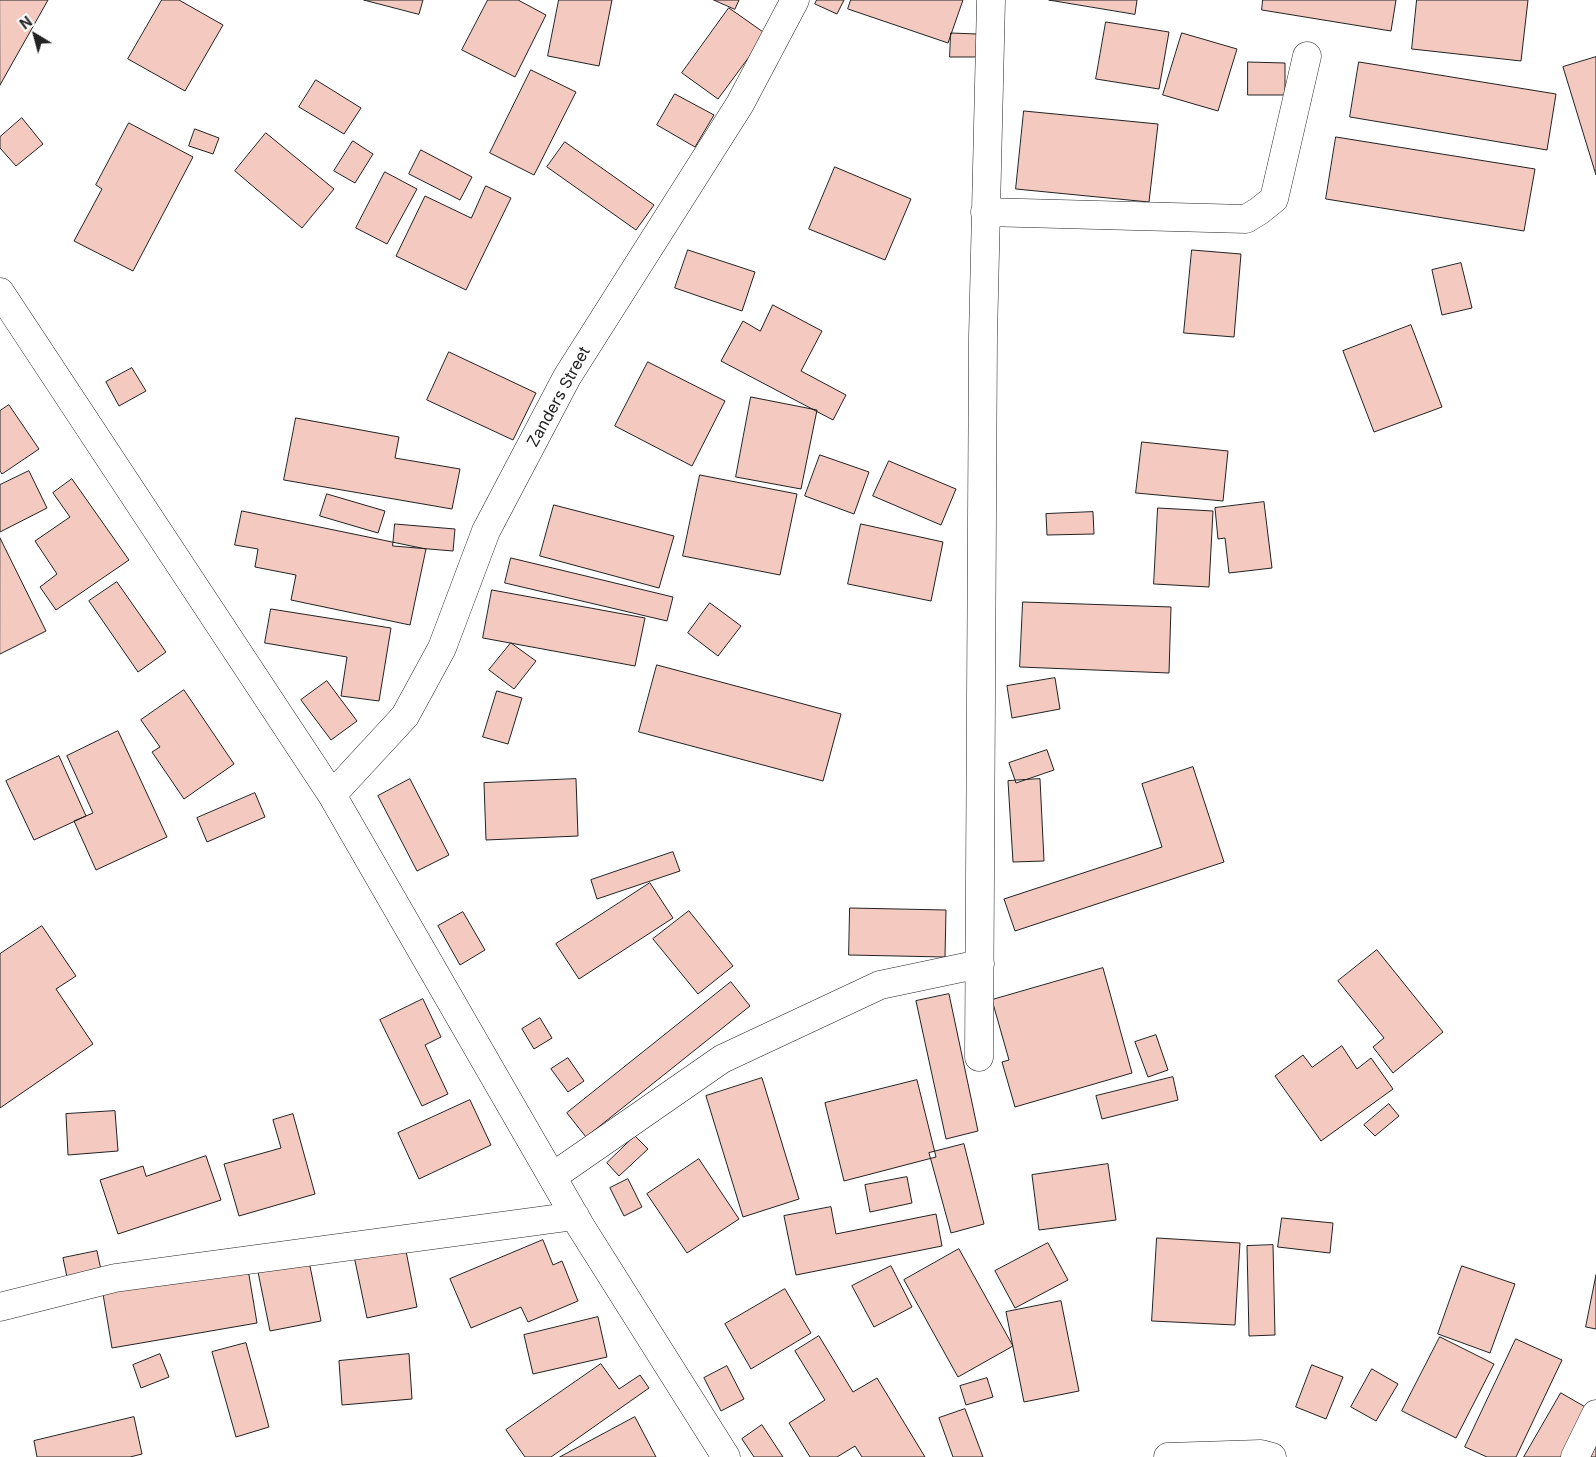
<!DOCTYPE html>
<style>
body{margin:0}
#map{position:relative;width:1596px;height:1457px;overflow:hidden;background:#fff;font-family:Inter,sans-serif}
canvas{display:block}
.north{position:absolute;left:10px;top:10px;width:50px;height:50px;-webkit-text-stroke:4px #fff;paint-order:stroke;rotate:323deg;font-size:14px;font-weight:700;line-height:20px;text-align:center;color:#222}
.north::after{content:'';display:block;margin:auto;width:18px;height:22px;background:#222;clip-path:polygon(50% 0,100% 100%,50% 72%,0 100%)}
</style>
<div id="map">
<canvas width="1596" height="1457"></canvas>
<div class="north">N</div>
</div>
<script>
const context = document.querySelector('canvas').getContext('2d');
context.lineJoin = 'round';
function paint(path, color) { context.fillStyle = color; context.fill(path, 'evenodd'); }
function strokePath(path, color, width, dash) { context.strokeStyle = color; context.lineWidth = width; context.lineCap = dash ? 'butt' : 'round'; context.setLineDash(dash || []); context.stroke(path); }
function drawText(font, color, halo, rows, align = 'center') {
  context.font = font + ' Inter,sans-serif'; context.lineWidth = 4; context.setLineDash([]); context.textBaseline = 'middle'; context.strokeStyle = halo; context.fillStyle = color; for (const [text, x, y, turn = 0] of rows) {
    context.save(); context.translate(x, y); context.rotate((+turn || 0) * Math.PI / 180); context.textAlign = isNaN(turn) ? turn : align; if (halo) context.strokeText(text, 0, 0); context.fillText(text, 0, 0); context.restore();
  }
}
const building = new Path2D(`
 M0 0H48L0 85Z
 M162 0H179L223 25 185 91 128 59Z
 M364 0H423L419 14Z
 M488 0H518L546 15 515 77 462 50Z
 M559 0H612L599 66 548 56Z
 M714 0H739L735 9Z
 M817 0H844L837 14 815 4Z
 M851 0H963L948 43 848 9Z
 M1049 0H1137L1135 14Z
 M1263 0H1396L1391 31 1262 10Z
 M1417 0H1528L1521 61 1412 49Z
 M729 8 766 34 718 99 682 73Z
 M1106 22 1169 32 1159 89 1096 79Z
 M951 33 977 34 976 57H950Z
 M1182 33 1237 49 1218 111 1163 95Z
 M1596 57V175L1563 67Z
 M1248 62 1285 63V95H1248Z
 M1359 62 1556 94 1547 150 1350 117Z
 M531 70 576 92 534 175 490 153Z
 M316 80 361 108 344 134 299 107Z
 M675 94 714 115 695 147 657 125Z
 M1024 111 1158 124 1149 202 1016 189Z
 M22 118 43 144 16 166 0 148V137Z
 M129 123 193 157 133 271 74 241 102 189 96 185Z
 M195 129 219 138 213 154 189 146Z
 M266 133 334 189 302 228 235 171Z
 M1336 137 1535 169 1524 231 1326 199Z
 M353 141 373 154 355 183 334 171Z
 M565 142 654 205 636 230 547 167Z
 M421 150 472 177 460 200 409 174Z
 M835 167 911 199 885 260 809 229Z
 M385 172 417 189 387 244 356 228Z
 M486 186 511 198 466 290 396 256 425 196 471 218Z
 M688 250 755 272 742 311 675 288Z
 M1192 250 1241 254 1234 337 1184 333Z
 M1461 263 1472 308 1442 315 1432 270Z
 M773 305 822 331 801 371 846 395 833 420 721 361 743 321 760 331Z
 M1411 325 1442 407 1374 432 1343 351Z
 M449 352 536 393 513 440 427 400Z
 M648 362 725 401 692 466 615 426Z
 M132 368 146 391 119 406 106 382Z
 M751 397 817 410 801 489 736 477Z
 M9 405 39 449 2 474 0 471V411Z
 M296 418 399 437 395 458 460 469 452 509 284 480Z
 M1142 442 1228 451 1223 501 1136 493Z
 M820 455 869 472 854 514 805 496Z
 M889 461 956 489 941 525 873 496Z
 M29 471 47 508 0 532V485Z
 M700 475 797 494 780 575 683 556Z
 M72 479 129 560 56 610 40 587 57 574 35 541 70 517 53 493Z
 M327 494 385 511 378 533 320 516Z
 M1264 502 1272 568 1229 573 1225 538 1218 539 1215 508Z
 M554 505 674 536 659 588 540 556Z
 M1158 508 1213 511 1209 587 1154 584Z
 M242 511 426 549 410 625 291 600 296 575 255 567 258 549 235 545Z
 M1093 512 1094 534 1047 535 1046 514Z
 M395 524 455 529 453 551 393 546Z
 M861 524 943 542 931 601 848 584Z
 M0 538 46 631 0 654Z
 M511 558 673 597 667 621 505 583Z
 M117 582 166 652 138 672 89 601Z
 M492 590 645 618 635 666 483 638Z
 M1023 602 1171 607 1169 673 1020 667Z
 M710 603 741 626 718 656 688 633Z
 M271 609 391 628 379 701 341 696 347 657 265 643Z
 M511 643 536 661 514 689 489 670Z
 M657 665 841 714 823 781 639 732Z
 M1055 678 1060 709 1012 718 1007 686Z
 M327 681 357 721 331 740 301 700Z
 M184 690 234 764 184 799 152 752 160 747 141 720Z
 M497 691 522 698 508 744 483 737Z
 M118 731 167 837 96 870 74 821 93 813 67 756Z
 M1047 750 1054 770 1016 783 1009 763Z
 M59 756 86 816 34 840 6 781Z
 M1193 767 1224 862 1015 931 1004 899 1162 847 1142 784Z
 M410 779 449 855 417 871 378 796Z
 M576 779 578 836 486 840 484 783Z
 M1040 779 1044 861 1013 862 1008 781Z
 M255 793 265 817 207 842 197 818Z
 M673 852 680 871 597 899 591 880Z
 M650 883 673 918 579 979 556 944Z
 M850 908 946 910 945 957 849 955Z
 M689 911 733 966 698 994 653 939Z
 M463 912 485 950 460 965 438 926Z
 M42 926 76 976 56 989 93 1044 0 1108V954Z
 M1377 950 1443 1032 1393 1073 1373 1047 1384 1038 1338 981Z
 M1103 968 1132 1073 1015 1107 1002 1062 1009 1060 992 1000Z
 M731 982 750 1006 586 1137 567 1113Z
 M949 994 978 1131 946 1139 916 1001Z
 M423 999 441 1037 425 1045 448 1094 422 1106 380 1020Z
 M540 1018 552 1038 534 1049 522 1029Z
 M1156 1035 1168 1070 1148 1077 1135 1042Z
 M1342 1046 1357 1069 1371 1058 1393 1089 1321 1141 1275 1076 1303 1055 1312 1067Z
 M568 1058 584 1081 568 1092 551 1069Z
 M1173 1077 1178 1100 1102 1119 1096 1096Z
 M762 1078 799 1199 743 1217 706 1096Z
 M917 1080 936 1157 844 1181 825 1103Z
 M470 1100 491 1145 419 1179 398 1133Z
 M1389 1104 1399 1116 1375 1136 1364 1125Z
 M115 1111 118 1151 68 1155 66 1114Z
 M293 1114 315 1194 239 1216 224 1164 281 1148 273 1120Z
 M635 1136 648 1149 619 1176 607 1163Z
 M964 1144 984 1224 951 1233 929 1153Z
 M206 1156 221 1200 118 1234 100 1180 143 1166 146 1176Z
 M699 1159 739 1219 687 1253 647 1194Z
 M1108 1164 1116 1220 1039 1230 1032 1175Z
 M907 1177 912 1203 870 1212 865 1185Z
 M628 1179 642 1207 624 1216 610 1188Z
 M831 1207 836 1234 936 1214 942 1246 796 1275 784 1216Z
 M1282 1218 1333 1223 1330 1253 1278 1247Z
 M1157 1238 1240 1243 1235 1325 1152 1321Z
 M543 1240 553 1265 562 1261 578 1301 528 1322 521 1307 471 1328 450 1279Z
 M1048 1243 1068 1280 1015 1308 995 1271Z
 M1273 1245 1275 1335 1249 1336 1247 1246Z
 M405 1246 417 1307 367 1318 354 1256Z
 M959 1249 1013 1346 958 1377 904 1280Z
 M97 1251 101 1270 67 1277 63 1258Z
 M309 1261 321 1321 270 1331 258 1272Z
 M247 1263 257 1323 112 1348 102 1288Z
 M891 1266 912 1307 874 1327 852 1286Z
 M1462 1266 1515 1284 1490 1353 1438 1334Z
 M1596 1275V1329L1586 1327Z
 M785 1289 811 1333 751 1369 725 1324Z
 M1061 1301 1079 1391 1024 1402 1006 1312Z
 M598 1317 607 1357 533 1374 524 1335Z
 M819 1336 853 1392 877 1378 925 1457H862L855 1446 837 1457H810L789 1423 825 1400 795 1351Z
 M1440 1337 1494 1364 1456 1438 1402 1411Z
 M1516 1339 1562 1360 1516 1457H1487L1465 1447Z
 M246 1343 269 1427 236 1437 212 1352Z
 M160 1354 169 1377 141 1388 133 1365Z
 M409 1354 412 1399 342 1405 339 1361Z
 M601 1364 619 1389 640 1375 649 1388 551 1457H525L506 1430Z
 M1312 1365 1343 1377 1326 1419 1296 1407Z
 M727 1366 744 1399 721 1411 704 1378Z
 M1372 1369 1398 1384 1376 1421 1351 1407Z
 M987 1378 993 1397 966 1405 960 1386Z
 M1561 1393 1594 1412 1569 1457H1524Z
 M965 1409 983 1457H953L939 1418Z
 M134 1417 142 1454 130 1457H37L34 1441Z
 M635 1417 656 1457H560Z
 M762 1425 783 1457H754L742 1439Z
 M1596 1446V1457H1591Z`);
const street = new Path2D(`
 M985 212 1246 219 1259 211 1274 199 1307 56
 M0 292 332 795 581 1227 726 1457
 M332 795 405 716 442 648 486 531 567 377 740 104 795 0
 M979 1057 983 337 991 0
 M552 1177 722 1059 880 985 980 964
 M0 1307 115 1278 575 1216
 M1168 1457 1261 1454 1272 1457
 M1575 1457 1596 1414`);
const streetNames = [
 ["Zanders Street",559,397,-61]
];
paint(building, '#f3c9c0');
strokePath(building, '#222', 1);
strokePath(street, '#222', 29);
strokePath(street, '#fff', 28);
drawText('16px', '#222', '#fff', streetNames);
</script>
